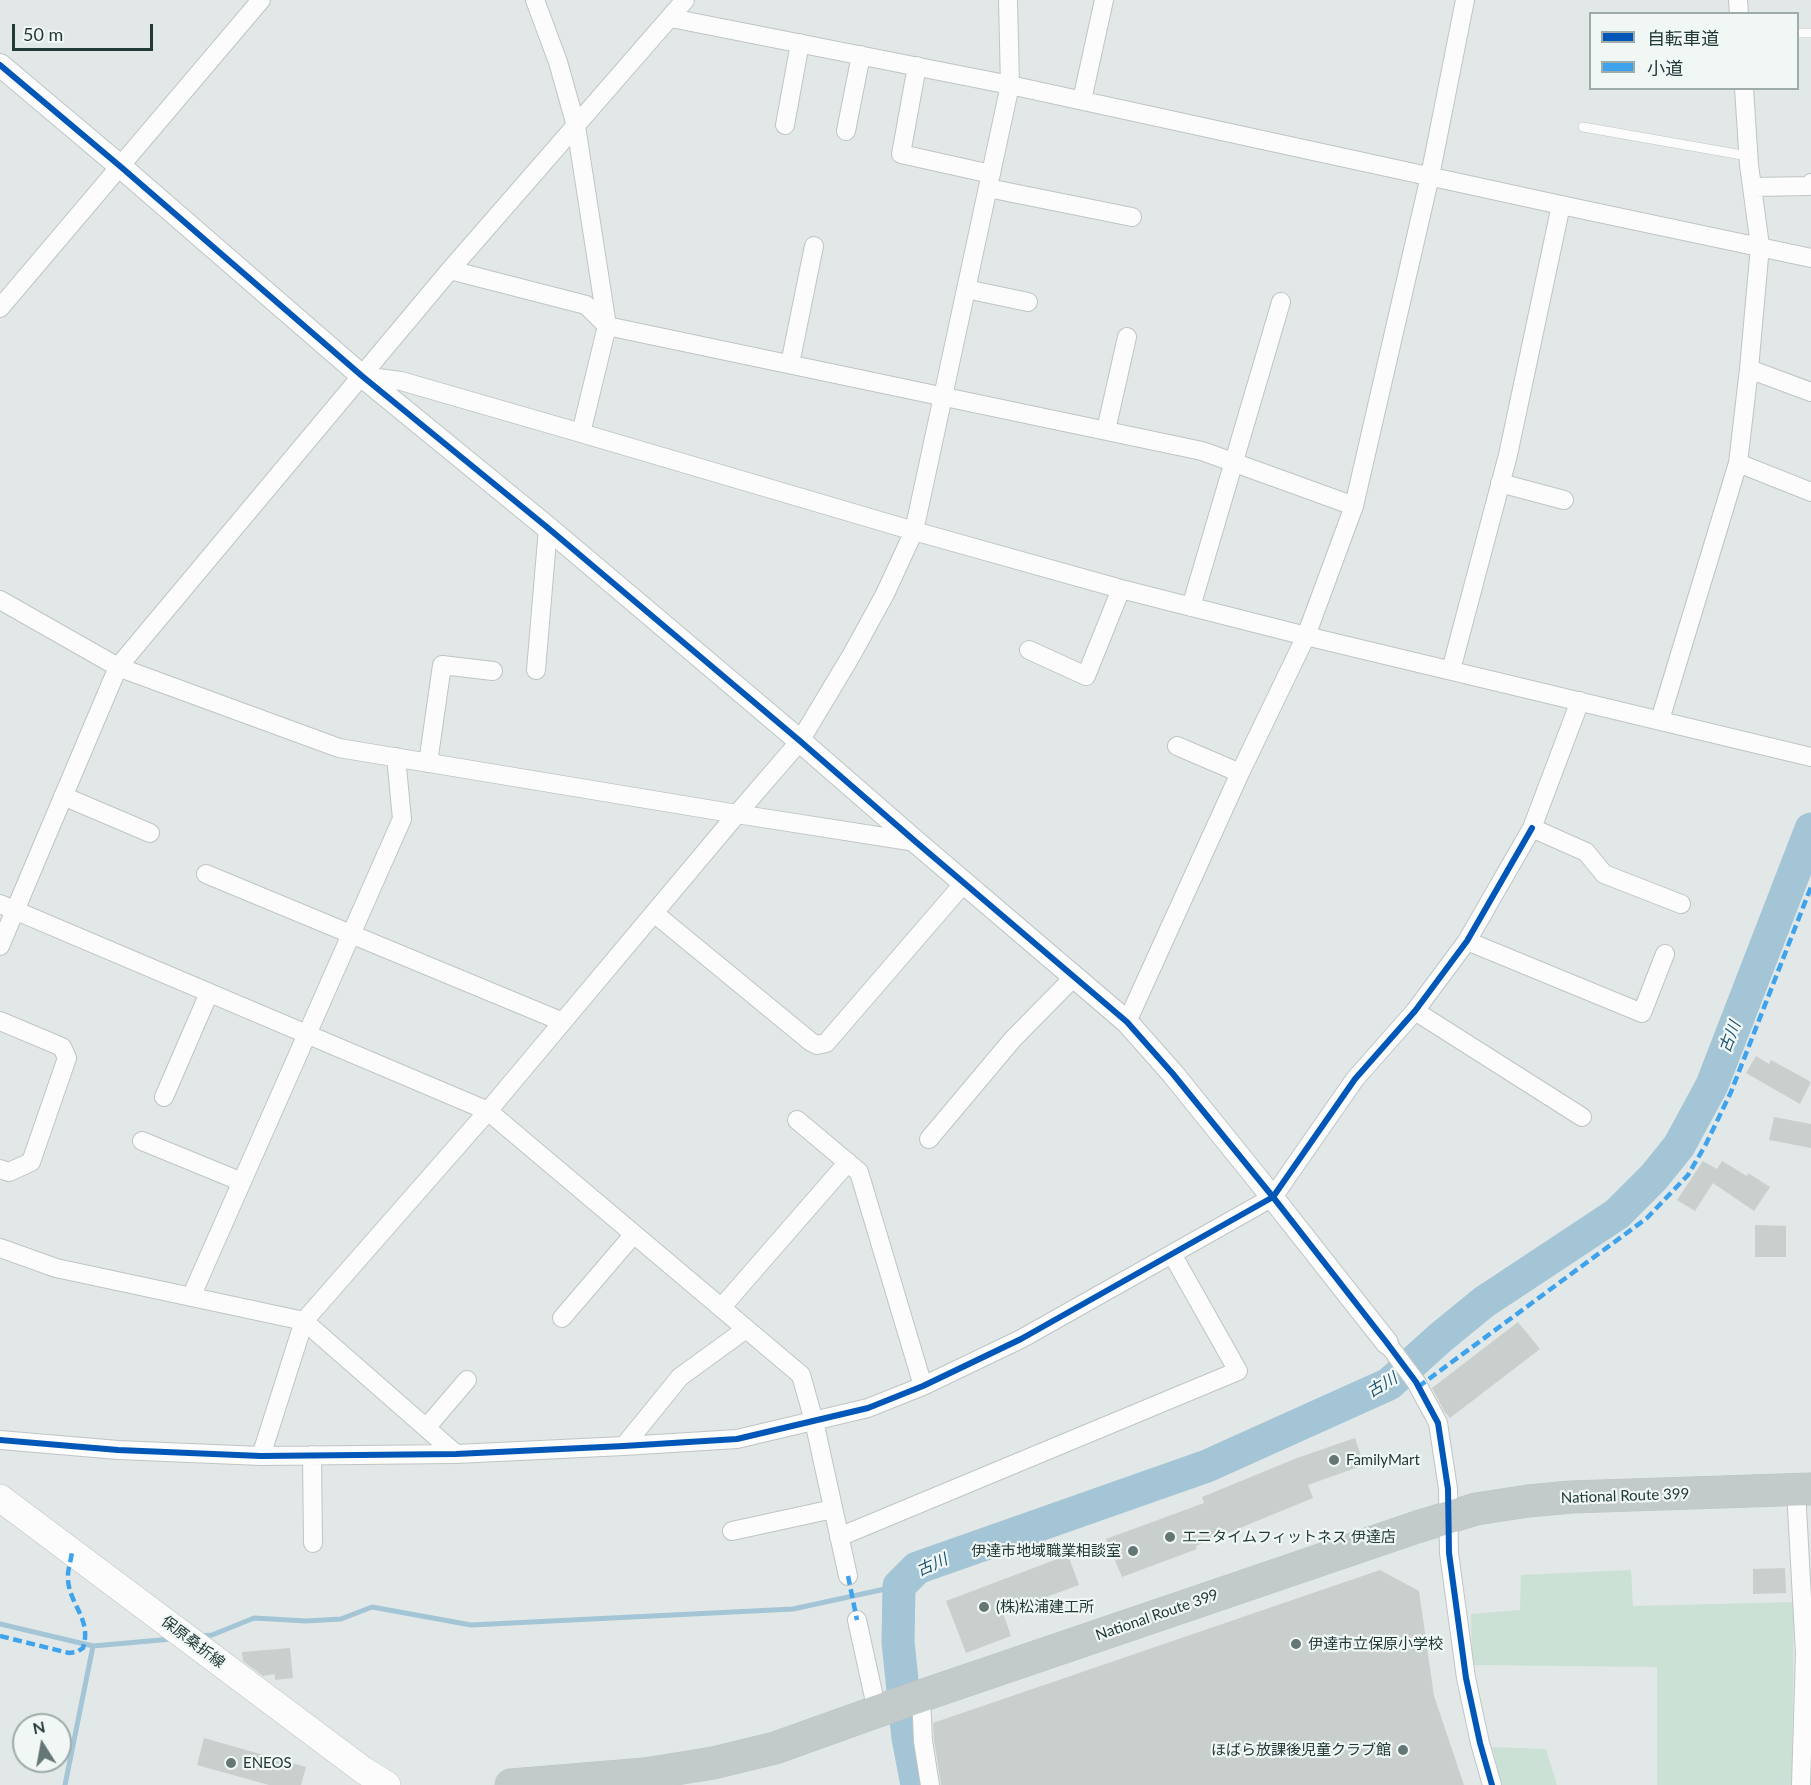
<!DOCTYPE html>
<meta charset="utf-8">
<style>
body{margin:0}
#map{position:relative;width:1811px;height:1785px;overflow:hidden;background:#e2e8e7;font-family:Lato,"Noto Sans JP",sans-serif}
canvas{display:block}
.legend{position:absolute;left:1589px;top:12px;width:210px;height:78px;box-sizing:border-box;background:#f0f7f5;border:2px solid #9daba9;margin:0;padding:8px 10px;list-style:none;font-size:18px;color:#213a38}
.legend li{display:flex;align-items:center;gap:12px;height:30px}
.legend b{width:30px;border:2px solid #9daba9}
.north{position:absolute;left:12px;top:1713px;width:60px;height:60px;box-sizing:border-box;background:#f0f7f5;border:2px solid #9daba9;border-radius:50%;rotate:349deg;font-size:16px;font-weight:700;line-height:24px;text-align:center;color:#213a38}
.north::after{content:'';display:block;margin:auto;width:21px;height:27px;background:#657775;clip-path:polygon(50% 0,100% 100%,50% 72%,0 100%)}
.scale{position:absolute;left:12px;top:24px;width:141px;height:27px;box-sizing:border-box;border:3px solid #213a38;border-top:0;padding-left:8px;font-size:18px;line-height:21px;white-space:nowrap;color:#213a38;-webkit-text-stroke:4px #f0f7f5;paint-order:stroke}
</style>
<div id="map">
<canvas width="1811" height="1785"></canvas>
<ul class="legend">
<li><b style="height:8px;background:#0057b8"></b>自転車道</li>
<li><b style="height:8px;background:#3ea3ec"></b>小道</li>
</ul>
<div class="north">N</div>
<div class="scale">50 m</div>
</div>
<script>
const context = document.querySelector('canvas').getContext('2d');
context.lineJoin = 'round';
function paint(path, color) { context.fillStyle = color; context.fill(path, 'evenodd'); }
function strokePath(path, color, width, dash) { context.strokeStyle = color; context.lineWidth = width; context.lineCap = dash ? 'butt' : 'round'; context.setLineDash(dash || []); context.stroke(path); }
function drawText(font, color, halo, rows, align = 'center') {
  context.font = font + ' Lato,"Noto Sans JP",sans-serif'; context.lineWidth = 4.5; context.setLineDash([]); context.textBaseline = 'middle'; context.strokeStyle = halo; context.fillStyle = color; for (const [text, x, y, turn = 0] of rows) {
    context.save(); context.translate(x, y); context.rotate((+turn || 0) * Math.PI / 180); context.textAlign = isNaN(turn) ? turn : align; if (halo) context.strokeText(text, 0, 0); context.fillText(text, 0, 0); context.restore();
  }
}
const green = new Path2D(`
 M1631 1570 1633 1606 1794 1602 1792 1785H1657V1667L1472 1665 1471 1614 1520 1610 1521 1575Z
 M1492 1747 1546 1749 1557 1785H1502Z`);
const stream = new Path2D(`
 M0 1624 93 1646 172 1639
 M199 1636 212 1635 254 1618 306 1621 341 1619 372 1607 471 1625 793 1609 899 1586
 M65 1785 93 1646`);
const river = new Path2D(`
 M917 1785 908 1738 898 1642 899 1586 917 1568 1207 1466 1389 1384 1440 1338 1484 1302 1617 1214 1654 1177 1679 1146 1712 1085 1811 829`);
const building = new Path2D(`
 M1756 1056 1769 1064 1771 1060 1811 1082 1800 1104 1746 1073Z
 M1774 1117 1811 1124V1148L1769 1140Z
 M1703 1161 1717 1169 1722 1161 1747 1176 1748 1173 1770 1187 1754 1211 1713 1183 1695 1211 1677 1200Z
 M1755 1225 1786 1226V1257H1755Z
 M1518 1322 1540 1349 1450 1418 1444 1411 1432 1388Z
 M1355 1438 1364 1465 1308 1485 1313 1498 1196 1546 1197 1549 1122 1577 1106 1539 1204 1503 1202 1497 1297 1458Z
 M1068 1555 1079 1585 1003 1613 1011 1636 966 1653 946 1601Z
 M1785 1568 1786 1593 1753 1594V1569Z
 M1380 1570 1419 1591 1434 1696 1464 1785H941L934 1740 933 1723Z
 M290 1648 293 1678 275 1680V1674L263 1676 243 1661 242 1652Z
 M204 1738 306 1767 301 1785H269L197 1765Z`);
const service = new Path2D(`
 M1798 33H1811
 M1583 127 1748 156`);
const minor = new Path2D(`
 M535 0 558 62 576 126 607 326 581 433
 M1738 0 1739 14
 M671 18 1010 85 1561 205 1811 258
 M917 66 901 154 991 174
 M1082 100 1104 0
 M785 125 800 43
 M846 131 861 55
 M1752 187 1809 186 1811 183
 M988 188 1132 217
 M450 270 586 305 607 326 1202 451 1354 506
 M966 289 1028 302
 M0 308 261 0
 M790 364 814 246
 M1749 369 1811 392
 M362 376 401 381 581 433 914 531 1121 589 1306 636 1811 757
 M1106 430 1127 337
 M1738 463 1811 492
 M1500 483 1564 500
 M0 600 118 667 339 748 737 814 916 842
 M1191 607 1281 302
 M1029 650 1086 676 1121 589
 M536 670 548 528
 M1451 670 1508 455 1561 205
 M1580 701 1532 828 1586 852 1604 874 1681 904
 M1660 720 1738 463 1749 369 1760 246 1749 165 1744 88
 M1177 746 1240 773
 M428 763 442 665 493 671
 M63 796 150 833
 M206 874 563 1022
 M0 904 488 1111 801 1375 814 1421 848 1576
 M654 913 811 1042 817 1045 826 1043 964 883
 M1467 941 1642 1013 1665 954
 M0 946 118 667 450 270 685 0
 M1415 1011 1582 1117
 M0 1021 62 1047 67 1058 31 1162 9 1172 0 1169
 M1127 1022 1240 773 1306 636 1354 506 1430 176 1465 0
 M164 1097 209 993
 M797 1120 859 1172 923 1386
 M929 1139 1013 1039 1074 977
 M142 1141 242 1182
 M0 1248 56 1268 304 1321 456 1454
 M191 1297 402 819 396 757
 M721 1308 848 1162
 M562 1318 634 1234
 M1387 1343 1416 1382 1438 1423 1448 1489 1449 1553 1466 1678 1480 1743 1492 1785
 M426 1428 467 1380
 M0 1440 118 1450 261 1456 456 1454 624 1446 737 1439 868 1408 923 1386 1021 1339 1273 1197 1355 1079 1415 1011 1467 941 1532 828
 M624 1446 680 1377 746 1329
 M312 1455 313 1543
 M261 1456 304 1321 488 1111 737 814 800 741 851 656 885 594 914 531 1010 85 1008 0
 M1796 1490 1805 1653 1801 1785
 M732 1531 833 1509
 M839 1537 1238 1371 1172 1254
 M857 1620 877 1711
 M921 1696 923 1741 930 1785`);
const tertiary = new Path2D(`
 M0 65 121 167 362 376 548 528 800 741 916 842 1127 1022 1173 1074 1261 1183 1387 1343`);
const secondary = new Path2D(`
 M0 1498 363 1770 387 1785`);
const trunk = new Path2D(`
 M511 1785 645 1774 713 1763 775 1748 912 1699 1417 1527 1476 1509 1528 1501 1571 1497 1811 1489`);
const quiet = new Path2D(`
 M1418 1387 1647 1218 1688 1175 1706 1144 1731 1092 1811 887
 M848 1576 857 1620
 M0 1636 69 1653 77 1652 83 1648C92 1619 70 1606 68 1580 67 1571 71 1561 72 1552`);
const cycleway = new Path2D(`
 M0 65 121 167 362 376 548 528 800 741 916 842 1127 1022 1173 1074 1273 1197 1387 1343 1416 1382 1438 1423 1448 1489 1449 1553 1466 1678 1480 1743 1492 1785
 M0 1440 118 1450 261 1456 456 1454 624 1446 737 1439 868 1408 923 1386 1021 1339 1273 1197 1355 1079 1415 1011 1467 941 1532 828`);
const markers = [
 [1334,1460,6,"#657775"],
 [1170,1537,6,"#657775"],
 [1133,1551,6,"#657775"],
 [984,1607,6,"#657775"],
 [1296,1644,6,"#657775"],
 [1403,1750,6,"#657775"],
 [231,1763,6,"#657775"]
];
const poiNames = [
 ["FamilyMart",1346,1460],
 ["エニタイムフィットネス 伊達店",1182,1537],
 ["伊達市地域職業相談室",1121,1551,"right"],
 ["(株)松浦建工所",996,1607],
 ["伊達市立保原小学校",1308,1644],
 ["ほばら放課後児童クラブ館",1391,1750,"right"],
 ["ENEOS",243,1763]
];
const streetNames = [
 ["National Route 399",1625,1496,-2],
 ["National Route 399",1157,1615,-19],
 ["保原桑折線",193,1642,37]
];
const waterNames = [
 ["古川",1730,1037,-69],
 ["古川",1382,1385,-31],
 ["古川",932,1565,-24]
];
paint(green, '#cbe1d6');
strokePath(stream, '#a3c5d6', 5);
strokePath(river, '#a3c5d6', 33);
paint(building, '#c9cfcd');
strokePath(service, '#bfc5c4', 10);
strokePath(minor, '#bfc5c4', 20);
strokePath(tertiary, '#bfc5c4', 24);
strokePath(secondary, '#bec6c4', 28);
strokePath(trunk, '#bcc4c3', 33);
strokePath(service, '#fbfcfb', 9);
strokePath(minor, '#fbfcfb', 18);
strokePath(tertiary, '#fbfcfb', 22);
strokePath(secondary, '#fbfcfb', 27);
strokePath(trunk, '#c3cbca', 32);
strokePath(quiet, '#3ea3ec', 4.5, [9, 4.5]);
strokePath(cycleway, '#0057b8', 6);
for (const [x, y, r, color] of markers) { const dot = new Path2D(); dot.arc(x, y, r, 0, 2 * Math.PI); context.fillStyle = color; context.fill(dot); strokePath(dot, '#f0f7f5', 2); }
drawText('15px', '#213a38', '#f0f7f5', poiNames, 'left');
drawText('15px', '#213a38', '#f0f7f5', streetNames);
drawText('italic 16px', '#1d5474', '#f0f7f5', waterNames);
</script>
